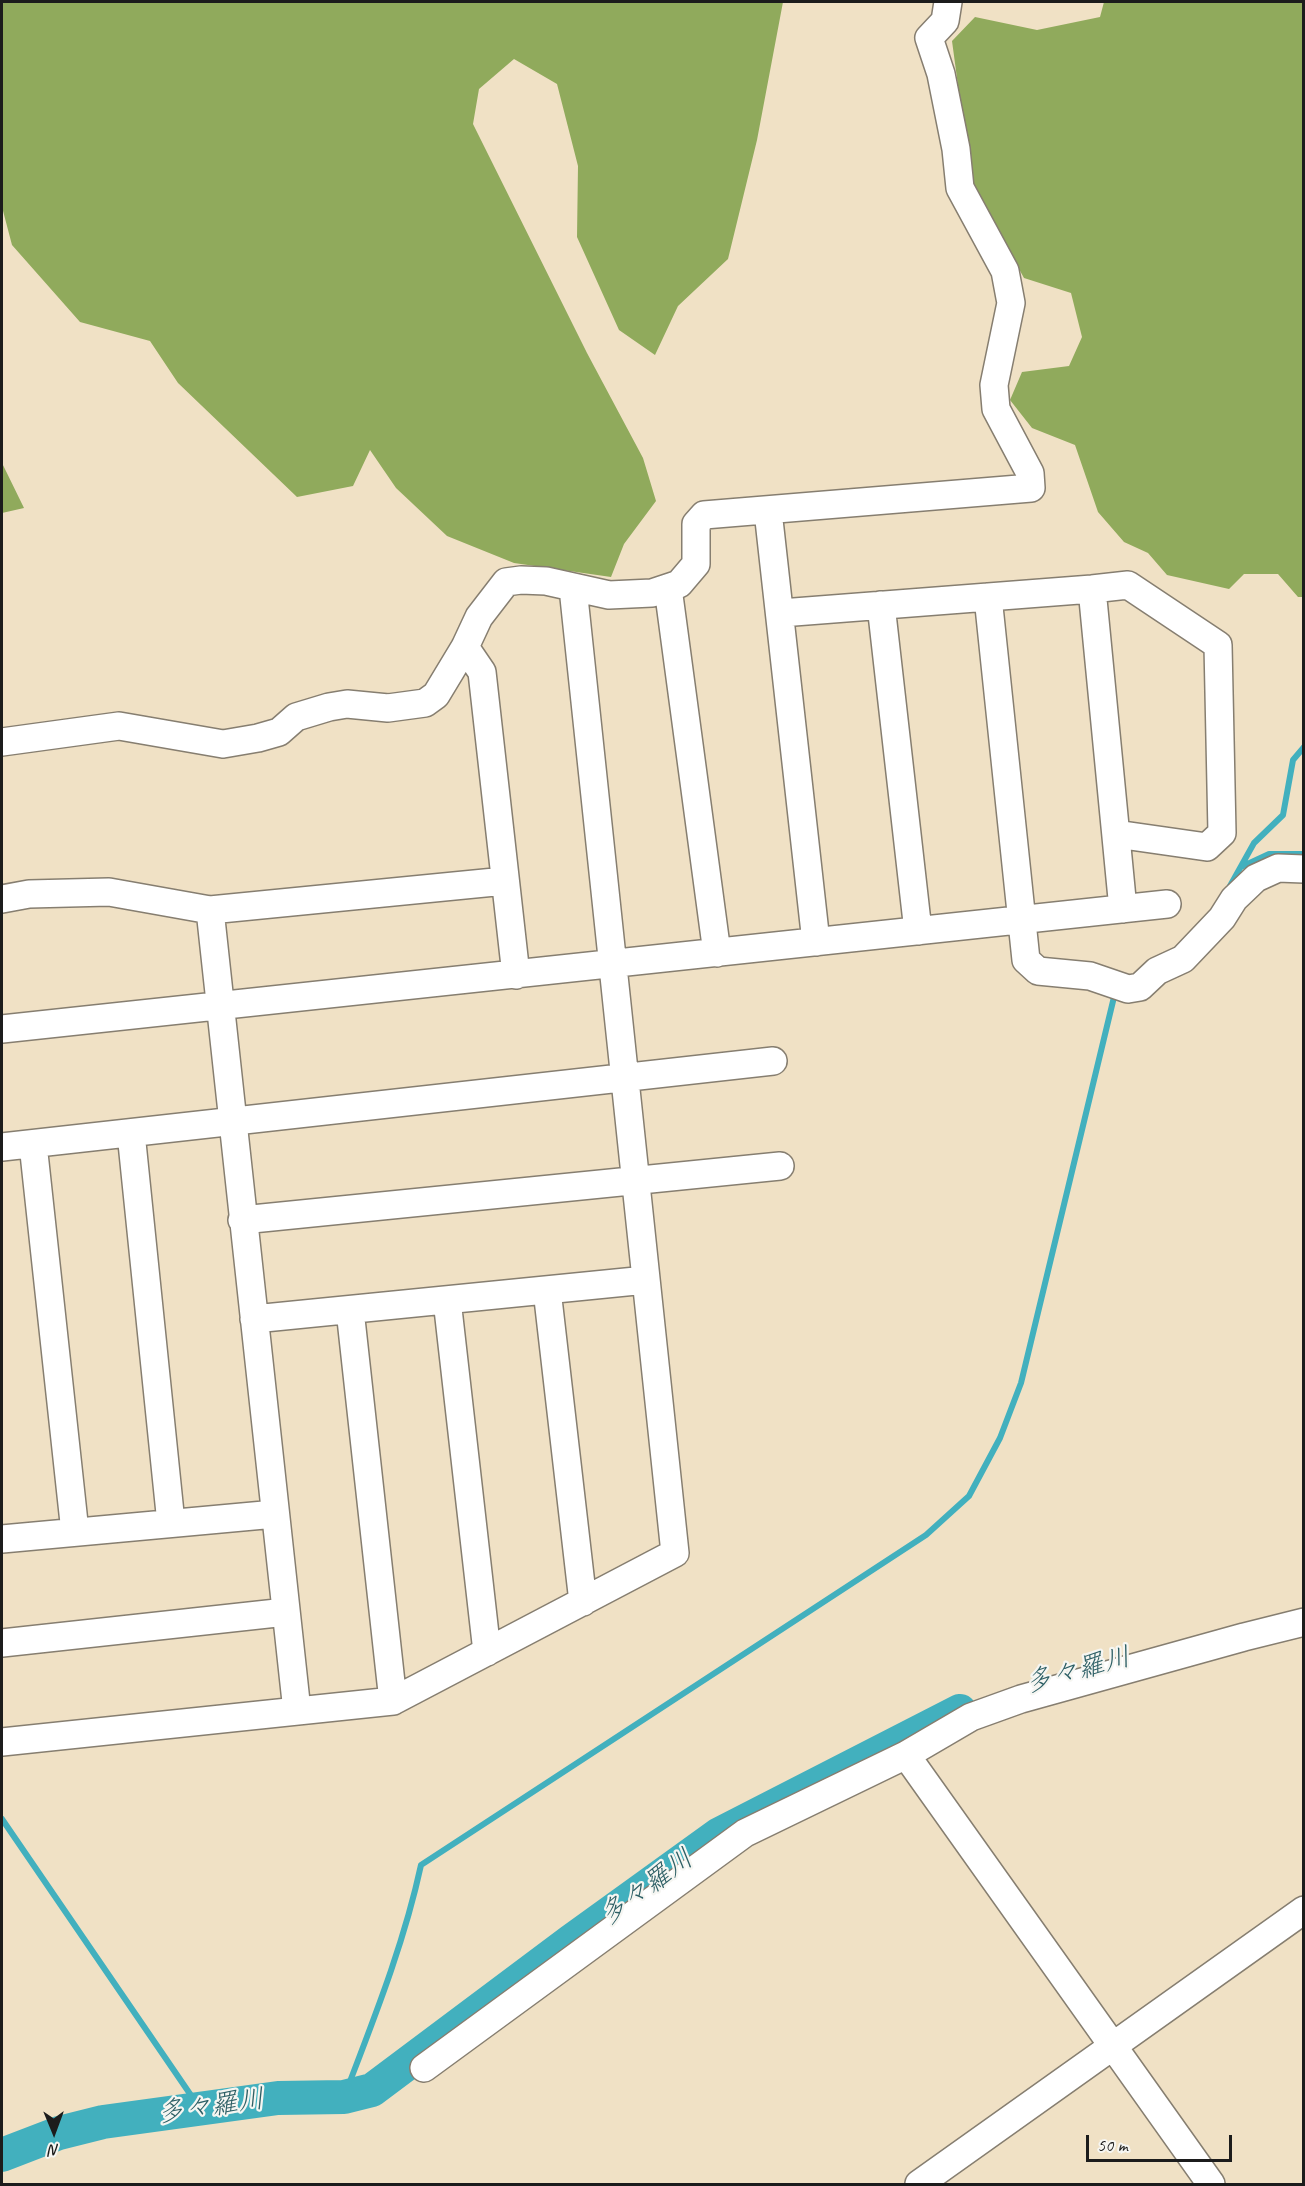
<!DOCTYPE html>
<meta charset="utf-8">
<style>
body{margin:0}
#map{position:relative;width:1305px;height:2186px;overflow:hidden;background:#f0e1c5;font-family:Caveat,sans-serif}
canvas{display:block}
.frame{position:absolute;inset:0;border:3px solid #1c1c1c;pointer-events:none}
.north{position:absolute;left:24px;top:2102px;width:60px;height:60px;-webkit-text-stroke:4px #f6f6f2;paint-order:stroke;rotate:179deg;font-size:16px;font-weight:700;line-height:24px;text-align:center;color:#1c1c1c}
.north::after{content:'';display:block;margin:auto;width:21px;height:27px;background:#1c1c1c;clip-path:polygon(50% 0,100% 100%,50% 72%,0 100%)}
.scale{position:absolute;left:1086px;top:2135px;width:146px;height:27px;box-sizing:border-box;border:3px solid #1c1c1c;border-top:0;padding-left:8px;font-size:18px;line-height:21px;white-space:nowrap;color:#1c1c1c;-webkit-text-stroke:4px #f6f6f2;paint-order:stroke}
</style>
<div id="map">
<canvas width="1305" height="2186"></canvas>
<div class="frame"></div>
<div class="north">N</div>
<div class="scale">50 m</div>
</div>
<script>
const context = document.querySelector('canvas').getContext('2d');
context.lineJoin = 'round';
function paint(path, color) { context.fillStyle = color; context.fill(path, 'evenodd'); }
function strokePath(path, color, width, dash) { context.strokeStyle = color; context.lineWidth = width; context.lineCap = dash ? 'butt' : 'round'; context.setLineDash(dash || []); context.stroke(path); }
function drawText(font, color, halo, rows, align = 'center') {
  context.font = font + ' Caveat,"Klee One",sans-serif'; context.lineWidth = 4.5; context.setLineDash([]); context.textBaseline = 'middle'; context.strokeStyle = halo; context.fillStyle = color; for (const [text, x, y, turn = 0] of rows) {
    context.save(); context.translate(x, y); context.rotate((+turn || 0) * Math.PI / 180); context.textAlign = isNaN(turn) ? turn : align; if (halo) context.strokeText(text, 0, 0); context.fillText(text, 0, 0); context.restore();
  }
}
const forest = new Path2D(`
 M2 2H783L757 140 728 259 678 306 655 355 619 330 577 237 578 166 557 84 514 59 479 89 473 124 587 353 643 458 656 501 624 544 611 577 514 563 447 536 396 488 370 450 353 486 297 497 178 383 150 341 80 322 12 245 2 207Z
 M1104 2H1303V597H1298L1278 574H1244L1229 589 1167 575 1148 553 1124 542 1098 512 1075 445 1032 428 1010 400 1022 372 1069 366 1082 337 1071 293 1024 278 971 182 952 41 975 17 1037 30 1100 17Z
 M2 463 24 508 2 513Z`);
const stream = new Path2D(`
 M1241 867 1269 854H1304
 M1230 886 1254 843 1283 815 1293 760 1304 747
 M2 1819 201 2110
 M344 2097C373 2021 404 1944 421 1865L926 1535 969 1496 1000 1438 1021 1383 1114 997 1118 993`);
const river = new Path2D(`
 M2 2155 59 2133 103 2122 278 2098 344 2097 372 2090 571 1941 718 1835 960 1711`);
const minor = new Path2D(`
 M768 511 816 942
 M668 588 717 953
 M1092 589 1123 909
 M988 597 1026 960 1038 971 1090 976 1128 989 1140 987 1157 971 1183 959 1222 918 1234 899 1256 878 1278 868 1304 869
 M881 605 918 931
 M781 613 1092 589 1128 585 1218 645 1222 833 1207 847 1116 834
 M465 647 482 672 516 975
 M2 742 119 726 223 744 258 738 279 732 296 717 329 707 347 704 388 708 425 703 436 695 465 647 479 617 506 582 521 580 546 581 609 595 652 593 679 584 696 564V524L704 515 1031 488 1030 473 996 409 994 385 1011 303 1005 271 960 188 956 149 941 74 929 38 945 21 948 2
 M2 899 29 894 109 892 210 910 505 881
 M210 910 297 1711
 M2 1029 1167 904
 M131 1133 171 1523
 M33 1144 75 1532
 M2 1147 773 1061
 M242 1220 780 1166
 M547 1290 583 1602
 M447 1300 487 1652
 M350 1310 393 1701
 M254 1319 646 1280
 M2 1539 275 1514
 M2 1643 286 1612
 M2 1742 393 1701 675 1553 573 588
 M906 1755 971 1717 1021 1699 1244 1637 1304 1622
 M424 2068 745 1833 906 1755 1211 2184
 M919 2184 1304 1910`);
const waterNames = [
 ["多々羅川",1078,1671,-15],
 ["多々羅川",647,1888,-36],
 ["多々羅川",211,2107,-8]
];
paint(forest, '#90aa5c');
strokePath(stream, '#42b0be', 6);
strokePath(river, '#42b0be', 34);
strokePath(minor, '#867e70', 30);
strokePath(minor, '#fff', 27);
drawText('italic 27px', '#2d5f65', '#f6f6f2', waterNames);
</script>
